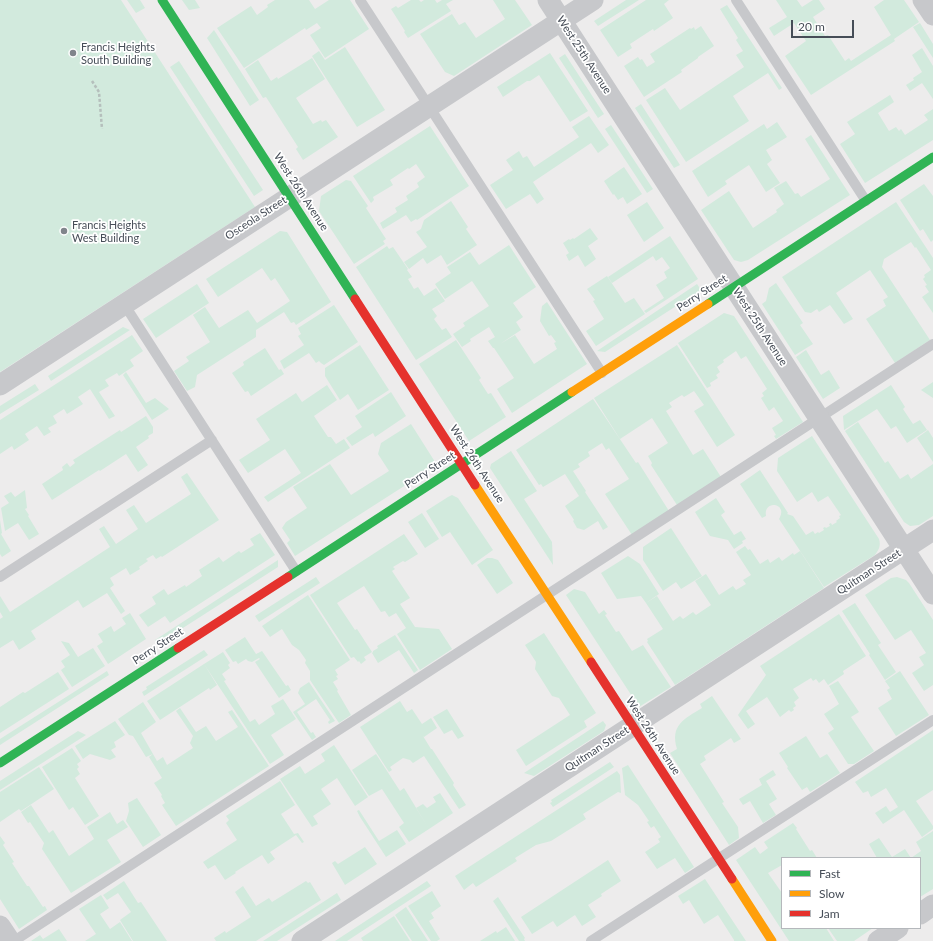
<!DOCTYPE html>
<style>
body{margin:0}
#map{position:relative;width:933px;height:941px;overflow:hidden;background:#edecec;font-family:Lato,sans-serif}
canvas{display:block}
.legend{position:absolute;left:781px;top:857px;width:140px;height:72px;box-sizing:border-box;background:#fff;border:1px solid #b5b8bc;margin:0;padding:5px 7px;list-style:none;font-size:12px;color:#464d57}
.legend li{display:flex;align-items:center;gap:8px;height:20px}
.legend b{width:20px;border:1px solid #b5b8bc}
.scale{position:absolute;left:791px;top:20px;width:63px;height:18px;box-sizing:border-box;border:2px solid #464d57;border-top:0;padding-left:5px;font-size:12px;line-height:14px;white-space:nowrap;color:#464d57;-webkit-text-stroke:3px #fff;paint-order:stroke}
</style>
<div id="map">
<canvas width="933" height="941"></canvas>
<ul class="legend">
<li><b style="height:5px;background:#30b455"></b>Fast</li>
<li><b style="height:5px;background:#ff9f0a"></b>Slow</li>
<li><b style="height:5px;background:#e5322d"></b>Jam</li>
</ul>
<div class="scale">20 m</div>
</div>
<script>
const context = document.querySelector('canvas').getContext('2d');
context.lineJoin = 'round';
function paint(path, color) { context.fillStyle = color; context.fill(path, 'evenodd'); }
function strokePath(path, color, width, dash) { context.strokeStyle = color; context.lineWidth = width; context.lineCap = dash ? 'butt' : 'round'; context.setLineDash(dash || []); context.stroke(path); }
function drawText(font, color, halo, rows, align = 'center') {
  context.font = font + ' Lato,sans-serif'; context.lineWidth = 3.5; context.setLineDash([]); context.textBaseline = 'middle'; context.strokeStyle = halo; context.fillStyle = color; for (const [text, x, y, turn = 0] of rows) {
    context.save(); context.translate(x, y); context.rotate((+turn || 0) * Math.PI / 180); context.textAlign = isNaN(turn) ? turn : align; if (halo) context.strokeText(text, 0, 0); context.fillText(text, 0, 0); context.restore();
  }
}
const green = new Path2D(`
 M0 0H121L255 207 0 372Z
 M127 0H140L145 8 136 13Z
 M182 0H195L200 8 189 10Z
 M275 0H309L315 9 329 0H350L369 29 325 58 310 35 321 28 317 23 306 30 305 28 244 68 217 28 251 6 257 15 268 7 267 5Z
 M411 0H419L421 2 424 0H435L437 3 442 0H453L446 4 451 11 408 38 404 32 405 31 391 9 396 6 398 8Z
 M493 0H515L532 25 454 76 445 72 420 34 452 14 459 25 465 22 476 38 505 19Z
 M626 0H639L598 26 594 21Z
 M646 0H669L664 4 673 18 654 31 653 29 630 44 632 48 618 57 600 30Z
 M776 0H797L802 7 813 0H819L825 9 813 17 825 36 828 35 845 61 849 58 851 61 891 35 874 7 884 0H904L919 22 894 39 895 41 811 95 785 56 806 41 794 23 774 36 769 28 787 17Z
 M727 5 782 88 779 90 768 73 733 96 749 121 686 162 646 100 665 88 680 110 744 67 736 55 743 51 736 40 738 38 720 9Z
 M920 23 933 44V58L913 27Z
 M701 26 714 46 698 57V58L681 70 682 72 644 97 624 66 638 57 640 60 642 59 647 67 655 62 650 54 690 28 691 29 694 27 695 30Z
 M214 30 259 100 250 106 207 38Z
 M345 47 385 110 357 127 312 56 319 51 325 60Z
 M922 48 933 66V99L922 83 910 91 906 85 914 80 913 78 922 72 912 55Z
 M550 53 588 111 570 122 539 75 530 81H527L503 97 497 87Z
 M565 54 604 114 598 118 559 58Z
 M312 58 325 79 296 98 313 124 321 120 322 122 326 120 338 137 303 160 296 149 298 147 266 97 263 98 245 69 258 60 271 81 277 77 278 79Z
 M179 61 263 190 254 196 170 67Z
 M890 95 894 102 878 113 889 131 896 127 899 131 901 129 905 135 928 120 924 115 933 109V140L865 183 840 144 855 134 847 122Z
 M641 104 680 165 674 168 635 108Z
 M589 116 609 145 598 153 591 143 533 182 544 199 537 204 530 194 506 209 490 185 513 170 506 160 519 151 523 158 527 156 534 167 579 137 572 127Z
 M777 122 787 137 766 150 772 160 767 164 780 183 766 192 749 165 725 181 727 184 708 197 692 171 764 124 767 129Z
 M611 125 653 189 647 193 605 129Z
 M430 126 469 186 417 220 416 219 411 222 406 215 383 229 380 223 397 212 395 208 408 200 406 196 419 187 417 183 425 177 416 164 409 169 408 168 390 180 393 185 373 197 374 200 371 203 353 176Z
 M811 135 850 195 748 260 741 262 734 260 701 210 729 191 753 228 777 212 776 210 784 204 774 188 786 181 795 194 798 193 801 197 830 179 805 139Z
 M624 167 642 194 627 204 623 197 618 200 614 194 613 195 604 181Z
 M346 180 351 181 368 206 366 208 386 239 383 241 385 244 354 264 319 211 321 196Z
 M924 184 933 196V240L931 242 923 229 920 231 900 200Z
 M451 201 468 227 466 229 477 245 447 265 441 255 427 264 423 258 409 269 404 262 427 247 416 232 421 229 424 220Z
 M647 202 664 228 644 242 627 215Z
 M896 202 933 258V313L922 297 929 292 925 286 927 285 923 279 925 277 924 275 931 270 916 247 915 248 911 242 884 259 882 267 930 340 895 363 866 319 886 306 883 300 888 297 870 270 836 293 853 319 844 324 830 305 819 312 817 309 811 313 805 312 782 277Z
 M590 228 598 239 588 246 596 259 585 267 578 255 569 261 566 255 569 253 563 243 569 239 570 240 573 238 574 239Z
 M280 231 287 232 331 302 296 325 294 322 291 323 284 312 256 330V337L197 375 195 387 187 391 174 371 189 361 186 357 210 342 193 315 205 307 219 328 248 310 257 323 290 301 275 278 271 281 262 268 218 297 206 279Z
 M670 236 698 279 646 313 644 311 664 298 656 285 667 278 664 272 670 268 662 257 656 261 653 256 612 283 608 277Z
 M509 245 536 287 513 303 523 317 516 322 521 330 500 344 515 335 534 364 557 349 554 343 556 342 551 335 549 336 540 321 542 306 547 302 587 364 512 413 497 389 514 378 494 348H493L488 341 495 337 489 327 470 339 471 341 462 347 453 334 465 326 463 323 489 306 472 281 445 299 435 284 451 273 447 267 470 252 479 265Z
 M387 246 389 249 393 247 408 269 407 270 412 277 408 279 414 289 418 287 424 296 436 288 445 301 432 309 437 316 434 319 442 330 446 328 452 337 416 360 356 267Z
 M607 276 625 303 634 298 645 314 596 346 586 331 604 319 593 301 595 300 587 289Z
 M776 283 803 323 800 325 813 344 795 355 762 304 766 301 769 288Z
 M197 284 209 303 156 338 143 319Z
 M697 284 701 290 605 352 597 351Z
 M334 305 358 342 324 365 321 363 319 361 316 363 309 353 284 369 280 361 304 345 298 336 301 334 298 328Z
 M724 313 734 316 803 422 776 439 774 436 776 435 772 428 783 421 774 407 769 411 761 398 764 396 762 393 767 389 746 356 741 359 736 351 723 360 724 362 717 367 720 372 716 375 718 378 710 383 711 386 707 388 678 343Z
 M123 327 130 330 51 381 48 376Z
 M132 335 143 351 130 360 134 366 119 376 117 373 105 380 109 386 99 392 115 416 109 419 90 389 78 397 83 404 67 414 64 409 53 416 57 423 48 428 51 432 44 436 37 426 25 434 29 440 14 450 12 446 0 454V420Z
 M456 340 481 378 479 380 488 394 491 393 506 417 469 441 419 364Z
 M360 345 389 390 358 410 348 394 340 400 325 376V368Z
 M677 345 735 435 717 447 694 411 704 405 694 391 684 397 682 395 669 403 672 407 666 411 693 455 703 449 721 477 677 505 651 465 652 463 648 456 668 443 652 418 620 439 594 398Z
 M265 348 279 370 281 369 284 374 251 396 248 391 245 392 232 373 244 365 243 362Z
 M806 350 821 375 829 370 840 388 823 399 796 357Z
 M126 372 146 403 155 398 169 409 152 420 123 375Z
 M933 382V398L921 390Z
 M35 384 39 390 0 414V406Z
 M327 385 337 400 314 416 328 437H331L336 444 344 439 350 448 268 502 264 497 301 473 285 449 248 473 239 460 270 440 256 419 296 393 302 402Z
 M891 385 905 407 903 409 913 424 920 420 927 430 907 443 896 426 891 429 877 409 844 430 843 416Z
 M391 392 406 416 375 437 373 433 352 446 346 438 362 427 355 416Z
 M593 399 636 463 638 462 669 511 632 535 605 494 629 479 609 448 606 450 602 443 588 452 590 456 578 464 580 467 573 471 586 491 585 492 608 527 603 530 598 521 584 530 577 528 573 521 574 520 565 506 579 496 565 474 543 487 541 484 539 485 516 450Z
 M146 416 153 427V433L148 436 149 438 136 447 148 465 138 472 126 454 100 471 99 470 52 500 42 484 63 470 62 467 67 463 70 467 75 463 73 460 120 430 121 432Z
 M858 422 885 463 888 461 900 479 908 474 911 479 933 464V516L919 525 910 526 904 522 845 431Z
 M411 424 437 465 295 556 287 543 290 540 282 528 286 522 307 508 293 487 330 464 351 495 389 471 378 454 381 443Z
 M928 430 933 438V462L917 438Z
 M812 436 879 539C881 546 879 549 875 555L824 587 779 519C789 503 763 499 766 516L762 518 740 484 760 470 788 513 787 514 793 516 806 535 813 531 815 534 818 532 819 533 824 530 823 528 825 527 826 528 830 526 829 524 831 523 832 525 837 522 836 521 840 518 839 516 841 515 828 496 818 502 812 492 797 502 777 471 778 458Z
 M511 451 537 491 524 499 552 542 553 565 490 468 491 464Z
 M187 473 219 520 162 557 161 556 156 559 153 555 146 559 148 561 139 567 140 569 130 575 126 568 110 578 114 585 110 588 125 611 121 614 107 593 83 608 78 600 31 631 36 639 19 650 13 640 0 648V619L3 617 0 612V596L10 612 110 547 99 529 104 526 116 544 138 529 126 510 134 505 146 523 191 494 181 477Z
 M25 490 27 508 25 509 29 515 28 516 39 534 29 540 18 523 5 531 1 508 9 503 4 496 11 492 15 497Z
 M452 495 458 498 493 550 472 565 450 532 442 537 426 511 448 497Z
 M716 498 725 512 721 515 734 535 741 531 746 539 742 541 743 543 734 549 728 540 710 536 695 512Z
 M422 513 439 539 425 548 408 522Z
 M0 520 2 533 1 534 11 551 2 557 0 554Z
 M671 528 702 576 681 589 676 582 663 591 643 560V547Z
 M260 533 275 555 170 623 165 616 148 627 139 615 156 604 152 597 164 589 168 595 185 585 186 587 202 576 199 570 219 557 223 562 239 551 241 553 254 545 250 539Z
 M404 534 418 554 405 562 403 561 393 567 395 569 392 571 410 598 400 604 415 627 439 629 452 649 420 670 397 634 406 628 396 613 389 617 385 611 381 612 364 586 337 603 355 630 357 629 372 652 364 657 366 660 361 664 359 661 358 662 354 657 351 658 310 595Z
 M745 546 748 550 750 549 760 564 768 559 770 563 779 557 782 561 793 553 794 555 800 551 824 588 675 685 647 642 648 641 647 639 663 629 646 603 657 596 673 621 680 616 683 619 693 612 696 615 711 605 695 581 706 574 719 595 733 586 736 590 746 584 743 580 751 575 736 552Z
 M628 556 640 564 659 594 646 603 641 596 617 599 601 573Z
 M487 558H492L498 560 513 583 497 594 477 565Z
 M278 560V567L158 644 155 640Z
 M316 577 320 583 259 622 255 616Z
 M897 577 906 580 909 583 933 620V685L924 691 912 673 924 665 919 657 926 653 911 630 895 640 865 595 891 578Z
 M574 589 585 592 599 614 604 610 607 614 605 615 616 632 619 631 632 651 643 645 671 687 639 707 566 595Z
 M308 595 350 660 335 670 338 675 336 676 338 679 333 682 338 690 337 691 351 715 339 723 310 680V671L305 663 306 660 299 650 292 645 282 629 270 637 262 626Z
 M855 603 881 643 878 645 896 672 885 680 869 655 870 654 842 611Z
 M130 613 146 639 108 664 97 646 103 642 98 634 111 626 114 632 126 624 122 618Z
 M839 614 866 656 843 671 844 674 828 685 824 679 819 683 816 679 813 681 811 678 793 689 799 698 794 702 796 706 793 708 794 710 791 712 789 710 780 717 767 697 746 711 755 724 748 729 738 715 766 675 760 666Z
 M544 633 596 713 584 721 587 727 526 766 516 750 570 715 559 698 552 696 535 669 536 662 525 645Z
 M395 635 418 670 414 673 399 650 378 663 372 653 373 652V651L378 648 377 646Z
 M245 637 256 654 262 651 286 686 288 685 291 690 279 698 255 662 260 659 259 658 252 662 248 661 246 659 238 664 236 661 233 662 225 650Z
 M61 641 69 643 78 657 93 648 105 666 72 687 61 670 65 667 61 661 70 655Z
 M204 650 208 655 144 696 142 692 147 689 146 687Z
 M223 652 230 663 228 665 230 668 222 674 226 680 224 681 250 722 255 719 259 725 275 714 271 706 283 699 296 719 271 735 284 755 270 764 204 664Z
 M204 664 217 685 210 690 209 688 160 720 147 701Z
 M107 671 109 675 0 745V739Z
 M900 671 929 715 896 736 878 708 892 699 887 690 890 688 885 681Z
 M58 672 69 689 0 733V707L23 692 25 693Z
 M838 681 859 712 851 717 874 751 854 764H848L828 733 834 729 824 714 839 704 829 686Z
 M309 682 335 721 329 724 328 722 330 720 316 699 297 712 311 733 313 732 316 737 312 740 293 712 305 704 298 693 300 688Z
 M712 696 741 739 734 743 731 738 704 756 706 760 700 764 724 802 722 803 738 827 739 838 729 845 670 753 677 749C670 725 684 719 702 708L700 704Z
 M400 701 407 712 412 709 422 724 431 718 437 728 424 737 423 736 431 749H432L454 783 453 785 466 805 459 809 424 756 413 763 410 760 403 758 390 767 392 770 389 772 360 727Z
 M143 702 156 722 141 733 157 761 163 757 167 765 193 748 190 743 193 736 176 711 180 708 196 732 206 726 216 741 238 727 228 712 232 710 269 766 176 826 162 805 165 803 161 796 162 795 154 783 162 778 149 757 153 754 146 757 133 736 129 735 118 719Z
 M447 709 464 736 458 739 452 730 444 734 433 717Z
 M115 721 125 735 114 742 116 747 111 750 116 757 110 760 90 754 83 759 75 746Z
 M603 721 606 725 604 731 534 776 524 773Z
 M933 730V790L916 801 933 826V829L922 837 904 810 883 824 875 813 886 806 890 812 898 807 886 788 871 797 868 791 863 793 855 782Z
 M78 731 86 735 0 790V781Z
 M806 736 820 758 827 754 840 773 810 792 807 787 802 790 787 768 788 767 779 753Z
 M334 745 368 797 355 806 337 778 321 789 331 804 313 816 318 824 312 827 280 779 300 766 305 774 325 761 321 754Z
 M72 748 81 761 77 764 79 767 77 769 80 774 75 778 99 816 85 825 73 807 69 810 42 767Z
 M376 754 400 791 404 788 429 829 409 842 399 827 404 823 382 789 369 796 352 770Z
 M610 762 614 767 553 807 550 803 552 802 551 800Z
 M628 765 694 867 685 873 675 858 657 869 645 852 660 842 658 839 661 837 654 826 651 828 647 822 649 821 638 805 625 795 622 768Z
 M39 767 54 789 21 811 19 809 0 822V792Z
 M773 770 776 775 766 781 777 799 769 804 776 815 763 823 750 801 743 805 739 799 762 785 759 779Z
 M617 771 620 775 621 793 618 792 583 814 586 819 551 841 536 845 515 858 517 861 476 887 473 883 464 890 455 876Z
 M280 781 295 805 281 814 294 834 298 833 304 842 302 843 296 835 270 852 275 859 268 864 262 855 235 872 236 873 225 880 215 865 208 869 203 862 237 840 226 823 229 820 226 816Z
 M440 793 453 813 429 829 416 808 423 804 427 808 436 802 433 797Z
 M137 798 161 835 143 847 126 821 129 811 128 803Z
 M31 805 49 833 53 830 69 856 94 839 87 827 110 812 117 824 123 820 128 827 107 840 121 862 71 893 42 849 44 843 30 822 28 823 21 812Z
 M359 810 379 841 397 830 406 844 386 857 360 817 357 811Z
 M793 823 797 828 796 829 810 851 812 850 817 858H782V865L768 873 782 893V928H826L834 941H789L736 860 755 847 760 854 768 848 764 842Z
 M933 831V889L920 897V858H877L869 844 879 838 892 857 905 849 911 858 921 851 916 842Z
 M0 836 5 843 3 845 14 862 12 863 27 886H29L43 907 45 906 47 910 19 929 0 899Z
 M365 847 377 864 345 885 332 863 335 861 338 864Z
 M608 860 621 881 601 894 602 896 588 905 596 917 582 926 575 915 557 927 553 921 532 934 521 917Z
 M705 879 746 941H734V940L718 915 704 924 689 900 683 904 678 896Z
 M124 881 138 903 141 902 167 941H133L120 920 131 912 118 893 107 900 103 895Z
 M306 881 308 883 310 882 321 900 256 941H216L214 938 225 931 226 933 251 917 235 892 243 886 256 906 269 898 272 902Z
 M427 881 431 886 347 941H335Z
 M432 891 441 906 431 913 434 918 429 921 440 939 437 941H431L408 906Z
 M337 893 341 900 277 941H263Z
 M101 895 109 908 100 914 110 929 120 922 132 941H85L96 934 79 909Z
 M498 897 525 938 524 939 525 941H519L493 901Z
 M406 907 428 941H412L395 915Z
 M394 916 410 941H363L361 938Z
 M506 927 515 941H480L496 931 497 933Z
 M828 928H873L854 941H837Z
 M59 929 67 941H31L40 935 43 939Z`);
const path = new Path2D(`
 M92 81 99 92 102 129`);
const lane = new Path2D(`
 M360 0 602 373
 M736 0 866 201
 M124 304 296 571
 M0 577 212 440
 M14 941 933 344
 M591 941 933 720`);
const street = new Path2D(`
 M548 0 933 594
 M923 0 933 15
 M0 385 593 0
 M920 914 933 905
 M0 926 10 941
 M302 941 933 530
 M878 941 898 928`);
const fast = new Path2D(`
 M162 0 355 299
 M708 304 933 157
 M288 577 572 392
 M0 763 178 648`);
const slow = new Path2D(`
 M572 392 708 304
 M475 485 591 662
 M732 879 772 941`);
const jam = new Path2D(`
 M355 299 475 485
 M178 648 288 577
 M591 662 732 879`);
const markers = [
 [73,53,4,"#80858b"],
 [64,231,4,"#80858b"]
];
const poiNames = [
 ["Francis Heights",81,47],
 ["South Building",81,60],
 ["Francis Heights",72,225],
 ["West Building",72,238]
];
const streetNames = [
 ["West 25th Avenue",584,55,57],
 ["West 26th Avenue",301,192,57],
 ["Osceola Street",256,218,-33],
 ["Perry Street",702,293,-33],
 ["West 25th Avenue",760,327,57],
 ["West 26th Avenue",477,464,57],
 ["Perry Street",430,470,-33],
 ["Quitman Street",869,572,-33],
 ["Perry Street",158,646,-33],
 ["West 26th Avenue",653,736,57],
 ["Quitman Street",597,749,-33]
];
paint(green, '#d2eadd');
strokePath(path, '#b5bfbc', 2.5, [3, 2]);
strokePath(lane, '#c7c8cb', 10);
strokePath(street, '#c7c8cb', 21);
strokePath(fast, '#30b455', 9);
strokePath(slow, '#ff9f0a', 9);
strokePath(jam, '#e5322d', 9);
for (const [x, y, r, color] of markers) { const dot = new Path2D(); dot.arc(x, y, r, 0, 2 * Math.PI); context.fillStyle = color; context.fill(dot); strokePath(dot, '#fff', 1.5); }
drawText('11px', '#464d57', '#fff', poiNames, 'left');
drawText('11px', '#464d57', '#fff', streetNames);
</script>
